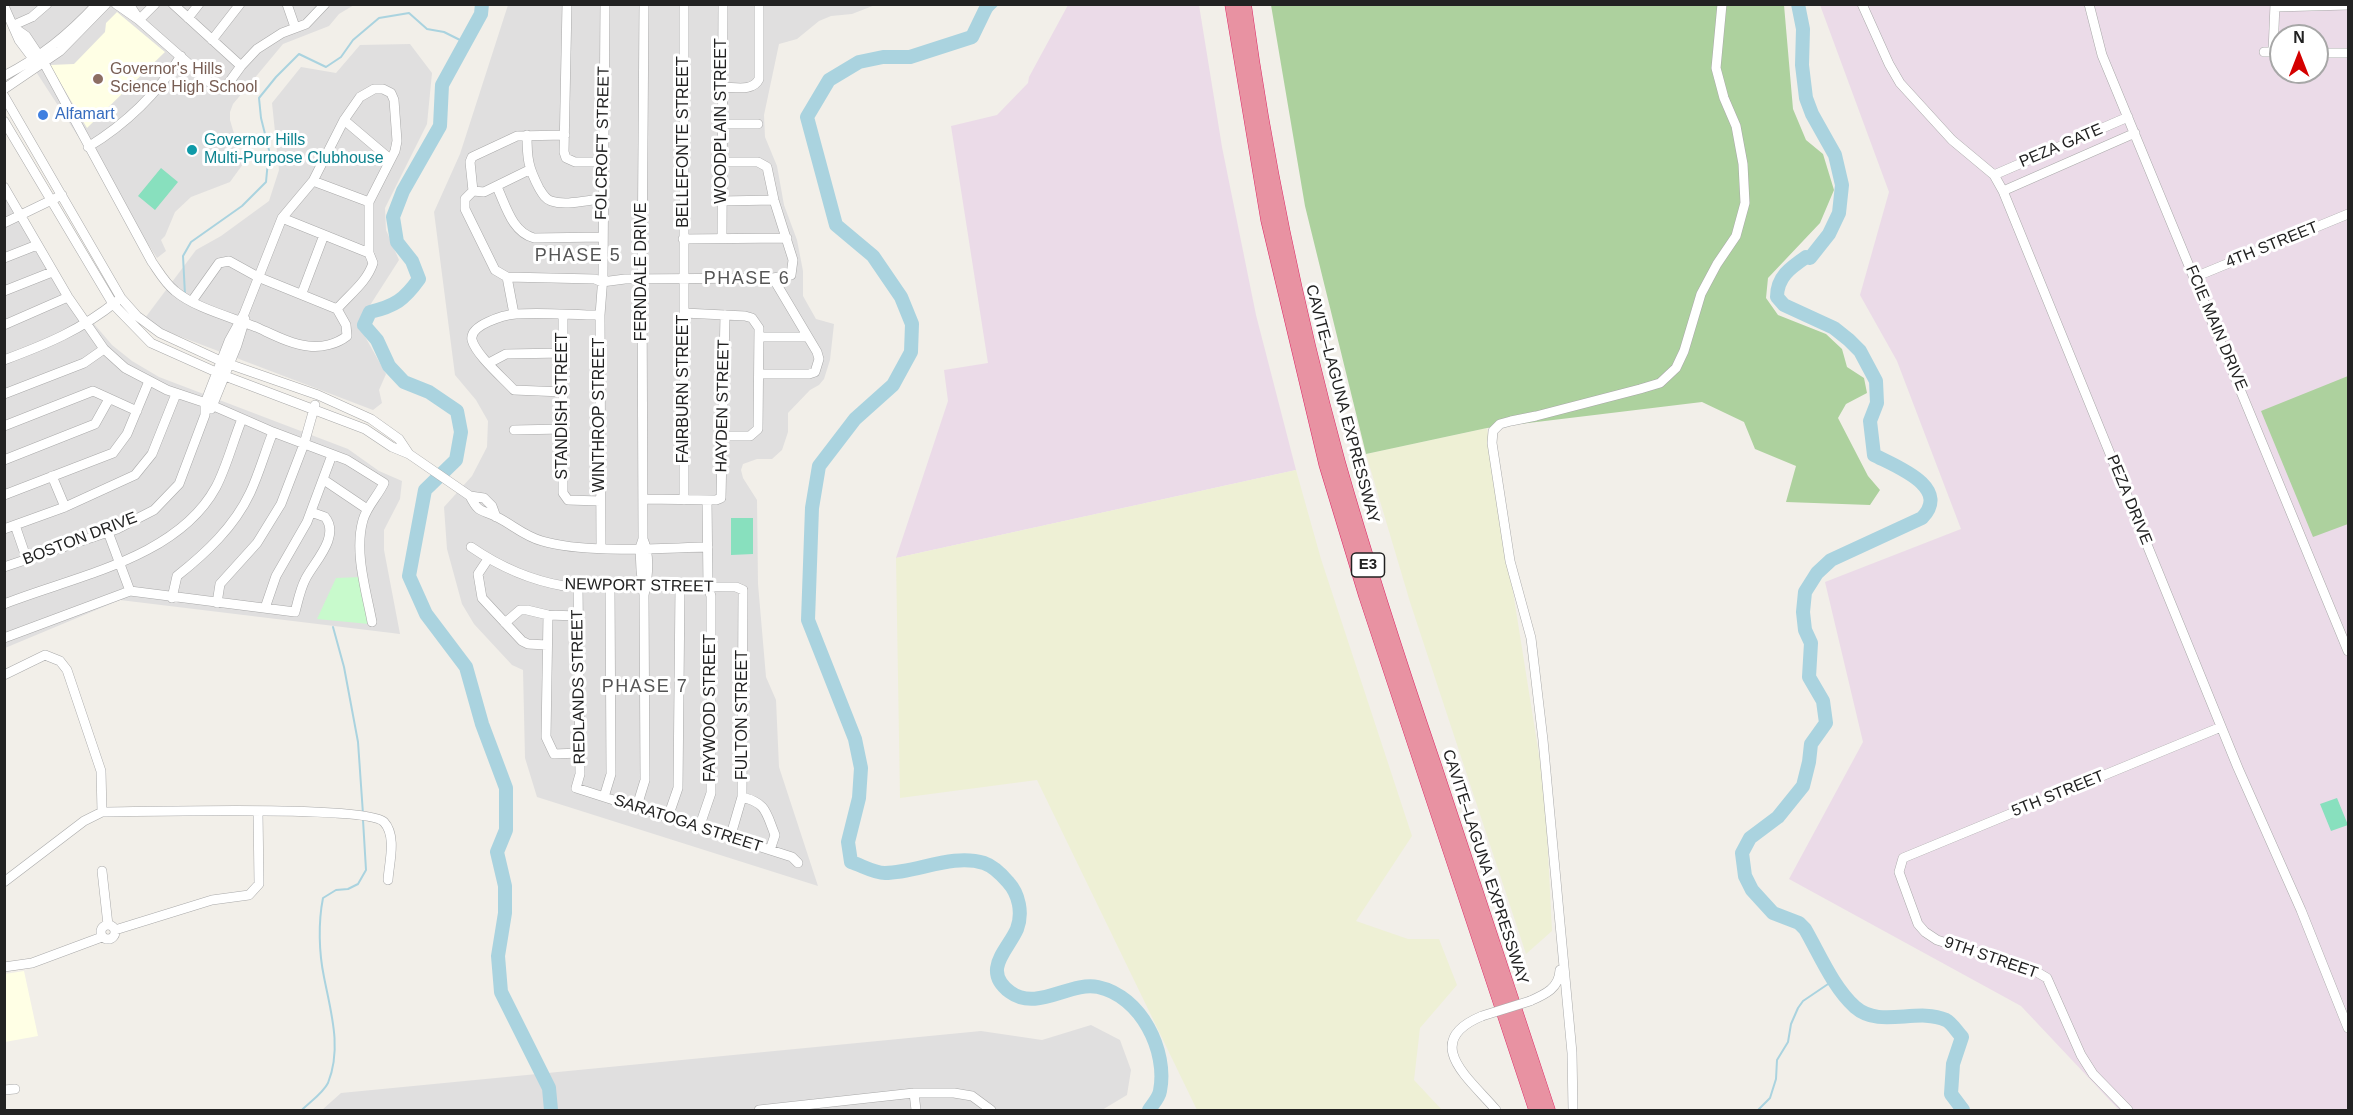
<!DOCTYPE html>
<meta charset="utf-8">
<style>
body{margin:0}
#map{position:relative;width:2353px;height:1115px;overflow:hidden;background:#f2efe9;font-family:Helvetica,sans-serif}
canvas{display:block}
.frame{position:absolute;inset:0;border:6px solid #222;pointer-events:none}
.north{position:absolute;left:2269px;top:24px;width:60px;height:60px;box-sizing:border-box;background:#fff;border:2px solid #a7a7a7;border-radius:50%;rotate:0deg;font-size:16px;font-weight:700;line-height:24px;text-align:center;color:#222}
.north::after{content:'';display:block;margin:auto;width:21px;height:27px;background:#d40000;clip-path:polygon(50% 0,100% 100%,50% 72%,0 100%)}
</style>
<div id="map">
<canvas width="2353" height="1115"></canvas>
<div class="frame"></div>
<div class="north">N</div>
</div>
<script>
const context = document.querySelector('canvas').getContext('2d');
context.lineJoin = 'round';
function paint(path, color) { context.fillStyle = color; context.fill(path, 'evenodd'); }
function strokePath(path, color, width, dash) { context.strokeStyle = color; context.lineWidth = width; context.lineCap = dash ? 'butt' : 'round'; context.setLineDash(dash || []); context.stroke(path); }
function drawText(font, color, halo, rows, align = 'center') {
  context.font = font + ' Helvetica,sans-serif'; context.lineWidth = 6; context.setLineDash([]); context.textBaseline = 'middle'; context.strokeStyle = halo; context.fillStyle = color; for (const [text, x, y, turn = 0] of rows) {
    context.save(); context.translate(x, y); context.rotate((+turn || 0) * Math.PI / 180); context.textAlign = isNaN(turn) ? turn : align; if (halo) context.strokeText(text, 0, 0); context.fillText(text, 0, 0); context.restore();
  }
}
const residential = new Path2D(`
 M4 5H354L339 14 329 26 283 44 233 104 230 112V120L243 164 230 182 191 197 175 212 165 236 161 240 166 251 157 258 20 47 5 20Z
 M508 5H875L852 14 831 16 819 21 797 39 779 44 764 115 765 137 777 166 784 205 797 240 803 271V296L816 319 834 324 830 360 824 379 819 385 810 390 788 413V432L782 450 772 459H757L743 464 741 470 743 478 757 500 758 584 766 677 776 700 779 767 818 886 537 797 525 758 523 670 512 665 474 624 462 604 447 549 444 507 472 476 487 447 488 421 476 400 455 375 434 212 460 154Z
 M410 44 432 73 427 124 385 208 386 230 399 260 358 324 386 374 379 390 382 403 373 410 163 330 145 318 196 250 221 236 269 201 279 170 272 103 301 67 336 73 360 45Z
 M4 180 72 298 112 345 132 361 159 377 348 449 379 471 402 481 400 499 384 530V550L400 634 120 600 5 648Z
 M1091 1025 1120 1040 1131 1070 1127 1095 1102 1110H322L341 1093 981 1031 1042 1040Z`);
const industrial = new Path2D(`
 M1068 5H1199L1222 147 1256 315 1296 470 896 558 948 401 944 370 988 363 951 126 997 115 1028 83 1029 77Z
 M1820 5H2348V1110H2119L2021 1006 1789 879 1863 742 1825 582 1961 529 1897 361 1860 295 1889 192ZM2281 36H2317V72H2281Z`);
const education = new Path2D(`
 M117 12 165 52 87 128 50 65 74 64 105 32 106 23Z
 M24 971 38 1036 5 1042V974Z`);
const farmland = new Path2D(`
 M1487 428 1545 793 1552 931 1526 954 1410 602 1366 454Z
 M1296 470 1321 559 1412 836 1356 921 1408 939H1439L1457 985 1420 1028 1414 1080 1442 1110H1197L1037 780 900 798 896 558Z`);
const forest = new Path2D(`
 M1271 5H1784L1793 109 1806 140 1823 154 1834 190 1820 223 1768 278 1766 298 1778 315 1826 334 1842 349 1847 367 1864 378 1867 393 1846 404 1838 418 1868 476 1880 490 1870 505 1786 502 1796 466 1755 449 1744 422 1702 402 1487 428 1366 454 1305 206Z
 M2348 376V524L2313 537 2261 411Z`);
const park = new Path2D(`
 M361 577 369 624 317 619 336 578Z`);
const pitch = new Path2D(`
 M161 168 178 182 155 210 138 196Z
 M731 518H753V554L731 555Z
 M2337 798 2348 825 2331 831 2320 804Z`);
const stream = new Path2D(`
 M980 22 998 4
 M185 295 183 256 191 242 242 206 266 182 269 150 261 118 259 98 276 77 299 54 326 67 341 57 353 40 379 18 409 13 427 29 444 32 466 43
 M333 627 344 667 358 742 363 814
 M302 1110C310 1102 323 1093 328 1083 342 1048 331 1013 324 977 319 953 318 923 323 898L336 890 348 889 358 884 366 870 363 820
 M1758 1110 1770 1098 1776 1079 1777 1060 1788 1042 1791 1024 1798 1008 1803 1001 1834 980`);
const river = new Path2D(`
 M482 4 481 14 442 85 440 126 403 191 393 217 397 242 412 261 419 279C404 300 395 306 370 312L364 325 377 340 389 366 404 382 429 392 457 411 461 432 456 460 425 490 409 576 426 614 466 667 482 724 506 788V830L497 852 505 886V913L498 956 501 992 549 1088 551 1110
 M988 4 972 37 910 57H883L859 62 829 80 807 117 836 225 873 256 901 297 912 324 911 352 893 385 855 419 819 466 812 508 808 620 855 739 861 768 859 798 848 842 851 862C861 865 874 873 885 873 917 873 952 853 984 863 993 866 1002 875 1008 882 1019 894 1023 913 1017 929 1008 950 981 970 1010 992 1037 1012 1070 981 1098 987 1141 996 1168 1051 1160 1091 1159 1098 1152 1105 1149 1110
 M1798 4 1803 29 1802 65 1806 98 1812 114 1835 155 1842 185 1839 213 1829 234 1810 258 1806 257C1790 268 1777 277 1777 297L1784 305 1834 328 1849 340 1860 351 1876 381 1877 403 1870 421 1874 455C1895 466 1952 487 1922 518L1831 560 1817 573 1805 592 1803 612 1805 630 1811 643 1809 677 1823 701 1826 723 1811 744 1809 762 1803 786 1778 817 1750 838 1742 853 1745 876 1752 890 1773 913 1799 923 1805 929C1820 955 1833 987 1855 1007 1880 1029 1917 1007 1946 1020 1952 1023 1957 1032 1962 1037L1953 1064 1951 1094 1963 1110`);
const minor = new Path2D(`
 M116 4 139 20 215 87 225 88 241 66 257 49 282 33 306 24 325 4
 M129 4 138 18
 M173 4 241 66
 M287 4 295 27
 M567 4 564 152 566 158 575 162H602
 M684 4V500
 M1862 4 1889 64 1900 83 1952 140 1994 175 2003 191 2238 768 2301 910 2348 1028
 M2089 4 2102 55 2348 651
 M4 6 19 40 37 64
 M2275 7 2348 5
 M188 18 199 4
 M139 20 155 4
 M14 25 32 17 47 4
 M212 40 240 4
 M2264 52H2281
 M2273 52 2275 4
 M2317 53H2348
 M4 76C42 56 67 36 97 4
 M722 87C735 87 753 92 759 79V4
 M4 89 60 51 106 4
 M4 96 121 298 137 316 160 333 223 362 318 395 371 419 399 439 409 454
 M344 120 390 159
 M4 121 113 304 151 343 225 376 365 429 392 447 409 454 470 496 484 498 492 506 496 517
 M722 124H758
 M527 135C527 158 528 167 539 188 542 193 545 199 551 201 566 206 587 200 602 199
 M565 135 517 136 472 157 470 162 473 191 465 199V209L495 270 507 277 595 279 602 282 625 279 773 278 791 275 793 260 774 200 767 167 758 162H722
 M88 147C126 124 157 94 181 56
 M1994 175 2128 117
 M313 181 369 202
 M4 187 68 297 104 349 125 368 167 390 209 404 273 432 347 460 384 483C378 496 367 506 363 520 354 552 366 590 372 622
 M497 187C506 206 512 232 534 238L603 237
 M473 191 484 192 529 170
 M2003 191 2135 133
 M722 201 774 200
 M282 218 369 253
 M4 223 62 195
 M722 238 723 4
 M683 239 787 238
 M4 258 37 245
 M507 277 514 314
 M2195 277 2348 214
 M4 291 52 272
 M302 293 324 235
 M192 301 219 263 229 261 258 277 337 309
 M684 313 745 316 752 318 759 328 758 429 750 436H722
 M563 315V493L568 500 600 501
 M4 325 68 297
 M760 337H807
 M4 360C47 344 81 330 117 301
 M489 363 506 354 563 353
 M759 374H809L815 372 819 359 817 352 773 278
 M563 392 514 390C503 378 476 355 472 340 469 325 504 315 516 314 544 312 572 315 600 315
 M4 394 84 363 104 349
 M211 409 237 345 245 319
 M4 426 93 391 137 411
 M514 430 563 429
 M4 460 95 424 109 399
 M52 476 65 507
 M324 480 367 509
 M4 495 113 453 127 434 149 381
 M470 496C479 514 481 509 497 517 513 525 524 536 542 541 587 554 659 548 708 547
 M643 499 716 500 721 498 725 315
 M15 525 27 560
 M4 529 65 507 135 475 152 454 176 394
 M108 532 130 591
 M471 547C500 567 529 580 564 586L736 587 743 590 742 797 730 838
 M601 548 600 315 603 276 605 4
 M488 559 478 574 482 598 522 641 528 644 547 645
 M4 567 117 529 154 510 179 484 205 415V403L229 341 244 314 282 218 313 181 344 120 360 97 374 89H383L391 93 394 100 397 141 395 151 369 202V253L373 263C367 282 350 294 337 309L346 325 347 336C337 344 321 348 308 346 290 344 272 334 256 327 231 317 195 308 175 291 165 283 159 272 152 262L44 63 26 36 16 29
 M578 586 580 774 576 788 792 857 798 863
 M644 595 641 570 640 548 643 539 642 279 644 4
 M172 598 177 576C206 553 234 527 250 493 259 474 265 452 273 432
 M217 603 220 584 257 543 281 504 304 444 315 405
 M4 604C74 576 177 559 216 487 227 466 233 441 242 419
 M265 608 276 576 307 522 332 455
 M548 615 546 737 554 754 580 753
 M505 623 520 610H527L548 615 578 616
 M4 638 130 591 295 612C298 601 300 590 305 580 313 563 341 537 325 517L311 512
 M4 675 45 655 60 661 67 670 101 771 102 812
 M604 797 611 774 610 587
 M742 797C767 803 766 813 775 835L770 850
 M637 806 645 780 644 595C648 577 650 555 643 539
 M668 817 678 788 680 587
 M699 828 711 793V596L708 587 707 500
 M102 871 108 925
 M4 882 84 821 102 812C141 812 368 805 384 822 397 836 389 863 388 880
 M101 932a7 7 0 1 1 14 0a7 7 0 1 1-14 0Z
 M115 930 212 900 249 895 259 884 258 811
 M4 967 32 963 102 937
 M1530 1001C1546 994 1559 988 1560 970
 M1482 1016C1419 1042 1471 1080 1496 1110
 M4 1090 15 1089
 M914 1093 916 1110
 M759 1110 914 1093H954L972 1096 991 1110
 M1573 1110 1572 1053 1543 740 1531 638 1510 561 1492 443 1493 431 1500 424 1511 421 1536 416 1640 389 1660 383 1676 368 1684 351 1701 294 1717 264 1736 236 1745 203 1743 164 1736 126 1724 98 1716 68 1722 4
 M2128 1110 2093 1074 2081 1055 2047 978 2035 971 1937 940 1925 932 1918 924 1899 872 1903 858 2221 727`);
const highway = new Path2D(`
 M1232 4 1268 220 1326 464 1366 596 1536 1110
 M1244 4C1265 159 1297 312 1338 462 1367 564 1400 665 1434 765 1472 880 1510 995 1548 1110`);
const minorBridge = new Path2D(`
 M1482 1016 1530 1001`);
const markers = [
 [98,79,6,"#8d6e63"],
 [43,115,6,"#3f7fe0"],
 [192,150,6,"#0f9aa8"]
];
const shields = [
 [1368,565,33]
];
const shieldNames = [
 ["E3",1368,565]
];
const educationNames = [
 ["Governor's Hills",110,70],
 ["Science High School",110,88]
];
const shopNames = [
 ["Alfamart",55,115]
];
const streetNames = [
 ["WOODPLAIN STREET",722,121,-90],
 ["BELLEFONTE STREET",684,142,-90],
 ["FOLCROFT STREET",603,143,-89],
 ["PEZA GATE",2061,146,-23],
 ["4TH STREET",2272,245,-22],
 ["FERNDALE DRIVE",642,272,-90],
 ["FCIE MAIN DRIVE",2216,328,67],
 ["FAIRBURN STREET",684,389,-90],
 ["CAVITE–LAGUNA EXPRESSWAY",1342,404,75],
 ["STANDISH STREET",563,406,-90],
 ["HAYDEN STREET",723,406,-89],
 ["WINTHROP STREET",600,415,-90],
 ["PEZA DRIVE",2129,500,68],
 ["BOSTON DRIVE",80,539,-21],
 ["NEWPORT STREET",639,586,1],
 ["REDLANDS STREET",579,687,-91],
 ["FAYWOOD STREET",711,708,-90],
 ["FULTON STREET",743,715,-90],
 ["5TH STREET",2058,794,-22],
 ["SARATOGA STREET",688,824,18],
 ["CAVITE–LAGUNA EXPRESSWAY",1485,867,72],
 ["9TH STREET",1991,958,19]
];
const cultureNames = [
 ["Governor Hills",204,141],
 ["Multi-Purpose Clubhouse",204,159]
];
const neighbourhoodNames = [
 ["PHASE 5",578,256],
 ["PHASE 6",747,279],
 ["PHASE 7",645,687]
];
paint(residential, '#e0dfdf');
paint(industrial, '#ebdbe8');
paint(education, '#ffffe5');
paint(farmland, '#eef0d5');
paint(forest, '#add19e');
paint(park, '#c8facc');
paint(pitch, '#88e0be');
strokePath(stream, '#aad3df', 2);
strokePath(river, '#aad3df', 14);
strokePath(minor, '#a9a9a9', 10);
strokePath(highway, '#dc2a67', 15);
strokePath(minor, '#fff', 9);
strokePath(highway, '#e892a2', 14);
strokePath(minorBridge, '#a9a9a9', 10, []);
strokePath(minorBridge, '#fff', 9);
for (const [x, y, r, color] of markers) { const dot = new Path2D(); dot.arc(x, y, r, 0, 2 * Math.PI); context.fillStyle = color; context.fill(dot); strokePath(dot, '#fff', 2); }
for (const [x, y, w] of shields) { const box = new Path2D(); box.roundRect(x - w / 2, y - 12, w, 24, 4.5); context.fillStyle = '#fff'; context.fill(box); strokePath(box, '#222', 1.5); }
drawText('bold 15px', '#222', null, shieldNames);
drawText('16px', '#785e54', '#fff', educationNames, 'left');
drawText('16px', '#366cbe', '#fff', shopNames, 'left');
drawText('16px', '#222', '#fff', streetNames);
drawText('16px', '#0d838f', '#fff', cultureNames, 'left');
context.letterSpacing = '1.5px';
drawText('18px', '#555', '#fff', neighbourhoodNames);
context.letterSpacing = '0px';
</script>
